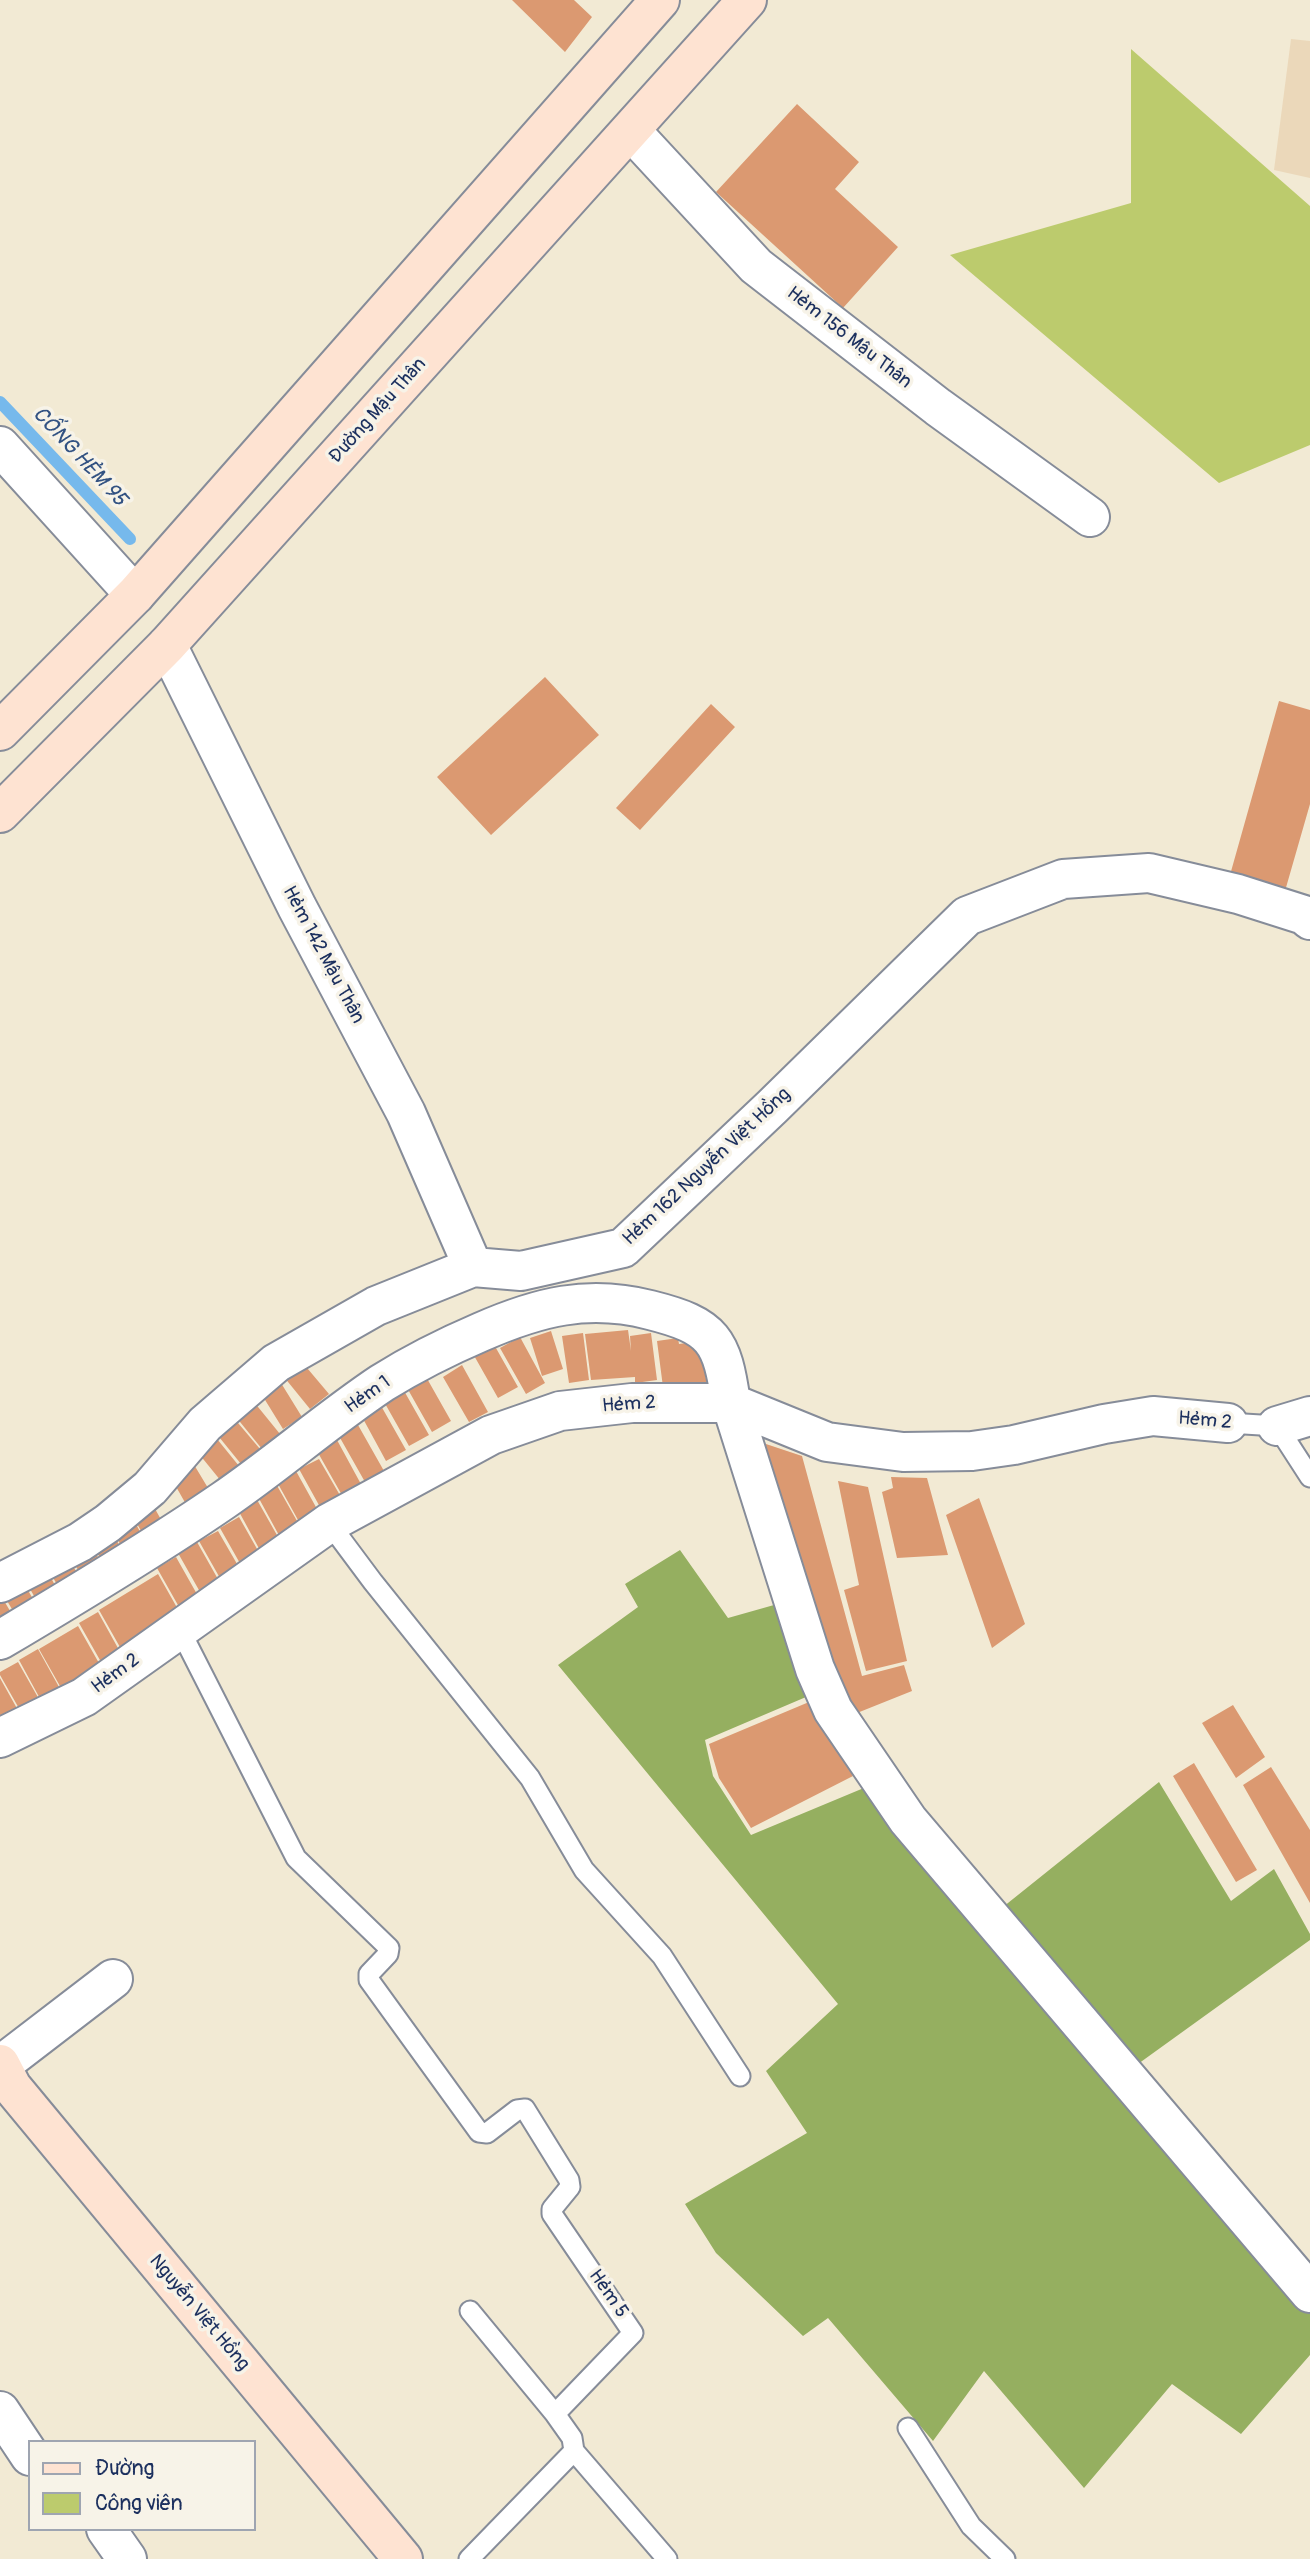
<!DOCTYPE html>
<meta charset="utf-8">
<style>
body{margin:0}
#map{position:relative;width:1310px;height:2559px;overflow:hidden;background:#f2ead4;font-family:Pangolin,sans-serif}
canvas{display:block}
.legend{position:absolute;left:28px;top:2440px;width:228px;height:91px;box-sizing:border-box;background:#f7f3e8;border:2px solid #9fa5b1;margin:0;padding:9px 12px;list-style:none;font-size:21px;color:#1b2f5e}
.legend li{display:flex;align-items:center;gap:14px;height:35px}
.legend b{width:35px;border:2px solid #9fa5b1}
</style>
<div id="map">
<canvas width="1310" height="2559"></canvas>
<ul class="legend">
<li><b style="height:9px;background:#fee3d2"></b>Đường</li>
<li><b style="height:19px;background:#bccb6d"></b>Công viên</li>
</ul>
</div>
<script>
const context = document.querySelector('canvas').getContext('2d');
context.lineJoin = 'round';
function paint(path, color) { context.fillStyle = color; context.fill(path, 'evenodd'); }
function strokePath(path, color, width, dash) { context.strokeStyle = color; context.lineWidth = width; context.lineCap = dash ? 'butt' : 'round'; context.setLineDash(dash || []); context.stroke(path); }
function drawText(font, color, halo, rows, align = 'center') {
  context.font = font + ' Pangolin,sans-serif'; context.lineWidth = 7; context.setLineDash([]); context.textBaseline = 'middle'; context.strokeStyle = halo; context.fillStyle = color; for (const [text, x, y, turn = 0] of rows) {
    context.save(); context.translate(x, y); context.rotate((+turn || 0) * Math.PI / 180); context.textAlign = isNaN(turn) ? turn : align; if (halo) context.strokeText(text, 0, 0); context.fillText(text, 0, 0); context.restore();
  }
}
const built = new Path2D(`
 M1291 39 1310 41V178L1274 170Z`);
const green = new Path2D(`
 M1131 49 1310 206V445L1219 483 950 255 1131 203Z`);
const forest = new Path2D(`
 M680 1550 728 1618 774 1605 806 1697 705 1740 713 1776 751 1835 871 1785 983 1923 1159 1782 1231 1901 1274 1869 1310 1934V1940L1131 2069 1310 2303V2355L1241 2434 1172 2384 1084 2488 984 2371 933 2441 828 2318 803 2336 716 2253 685 2204 807 2133 766 2071 838 2004 558 1665 638 1607 625 1584Z`);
const stream = new Path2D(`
 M0 402 130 539`);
const building = new Path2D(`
 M512 0H574L592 17 565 52Z
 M797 104 859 162 835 189 898 247 843 308 716 192Z
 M545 677 599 735 491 835 437 777Z
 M1279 701 1310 710V804L1285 891 1230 875Z
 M711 704 735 727 640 830 616 808Z
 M628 1330 631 1351 630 1336 651 1333 657 1380 635 1383V1377L591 1380 585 1334Z
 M551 1331 563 1369 542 1376 530 1338Z
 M583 1333 589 1380 569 1383 562 1336Z
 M520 1337 545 1383 526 1394 500 1348Z
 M678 1338 679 1344 701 1341 707 1387H663L657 1341Z
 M492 1341 518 1387 498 1398 472 1352Z
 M302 1362 329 1394 310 1409 284 1377Z
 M462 1365 488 1412 469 1422 443 1377Z
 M425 1375 451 1421 432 1432 406 1386Z
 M281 1383 302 1417 283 1429 262 1395Z
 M403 1389 429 1435 409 1446 383 1400Z
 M254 1402 280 1434 262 1449 236 1417Z
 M380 1404 406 1450 386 1461 361 1415Z
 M233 1417 260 1449 241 1464 215 1432Z
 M358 1425 384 1471 365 1482 339 1436Z
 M213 1434 239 1466 221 1481 195 1449Z
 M337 1440 362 1486 343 1497 317 1451Z
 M760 1442 802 1456 862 1676 904 1665 912 1691 847 1717Z
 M319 1459 345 1504 325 1516 299 1469Z
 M193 1463 211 1493 187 1506 170 1476Z
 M296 1471 322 1518 303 1529 277 1482Z
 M891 1477 927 1478 948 1555 897 1558 882 1492 893 1488Z
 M838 1481 868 1487 907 1661 866 1671 844 1590 859 1585Z
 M275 1482 301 1528 281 1539 256 1493Z
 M149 1498 164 1525 144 1536 129 1510Z
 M256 1498 282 1544 262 1554 237 1508Z
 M979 1498 1025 1624 992 1648 946 1515Z
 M130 1513 144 1539 124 1551 109 1524Z
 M239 1517 265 1563 246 1574 220 1528Z
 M109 1526 123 1552 103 1563 88 1537Z
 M218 1531 244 1576 225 1587 199 1541Z
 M88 1541 104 1567 83 1579 68 1552Z
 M197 1542 223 1588 204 1599 178 1553Z
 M67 1556 83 1583 63 1594 47 1568Z
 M176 1557 202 1603 183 1614 157 1568Z
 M47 1570 61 1597 41 1608 26 1582Z
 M158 1574 184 1620 125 1656 99 1610Z
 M23 1582 39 1609 19 1621 3 1594Z
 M0 1594 16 1621 0 1630Z
 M98 1612 124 1659 105 1669 79 1623Z
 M78 1626 104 1672 65 1695 39 1649Z
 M38 1649 64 1696 44 1706 19 1660Z
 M18 1662 44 1708 25 1719 0 1675V1672Z
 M0 1678 24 1721 0 1724Z
 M809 1702 853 1776 751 1828 719 1778 709 1744Z
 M1233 1705 1265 1757 1236 1778 1202 1723Z
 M1194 1763 1257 1870 1236 1882 1173 1776Z
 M1271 1767 1310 1830V1903L1243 1785Z`);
const lane = new Path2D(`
 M1228 1423 1277 1426 1310 1477
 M329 1523 373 1582 530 1778 584 1870 662 1956 740 2076
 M179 1628 296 1858 389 1948 388 1954 369 1974V1980L479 2132 487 2133 517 2110 525 2109 569 2180 570 2187 552 2209V2214L633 2333 555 2414 572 2438 574 2451
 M470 2311 555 2414
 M908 2428 971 2526 1005 2559
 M574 2451 667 2559
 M469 2559 574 2451`);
const street = new Path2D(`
 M631 131 756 266 938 407 1090 517
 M0 446 135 595
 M167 645 297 907 406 1113 473 1267
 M1277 1426 1310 1416
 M0 1583 80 1542 108 1523 150 1488 205 1424 276 1363 376 1306 473 1267 521 1271 623 1248 772 1107 967 916 1063 879 1149 873 1238 894 1304 915 1310 920
 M0 1640C76 1595 151 1550 224 1500 278 1463 328 1419 382 1383 414 1363 446 1347 481 1332 538 1307 588 1294 650 1310 714 1326 722 1340 731 1403L815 1669 833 1710 908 1820 1310 2293
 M0 1738 84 1697 329 1523 491 1435 560 1411 632 1403H731L827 1442 903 1452 972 1451 1014 1445 1104 1424 1153 1416 1228 1423
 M1 2065 113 1979
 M0 2411 30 2456
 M106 2529 127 2559`);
const secondary = new Path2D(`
 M0 731 135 595 660 0
 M0 813 167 645 747 0
 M0 2064 12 2087 403 2559`);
const streetNames = [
 ["Hẻm 156 Mậu Thân",849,338,38],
 ["Đường Mậu Thân",378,411,-48],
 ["Hẻm 142 Mậu Thân",323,955,62],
 ["Hẻm 162 Nguyễn Việt Hồng",707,1167,-43],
 ["Hẻm 1",368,1395,-35],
 ["Hẻm 2",629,1405,-4],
 ["Hẻm 2",1205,1421,5],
 ["Hẻm 2",116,1674,-36],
 ["Hẻm 5",608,2294,55],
 ["Nguyễn Việt Hồng",199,2313,50]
];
const waterNames = [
 ["CỐNG HẺM 95",79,457,47]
];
paint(built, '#ebd8ba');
paint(green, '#bccb6d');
paint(forest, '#95af60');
strokePath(stream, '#76b9ec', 12);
paint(building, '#db9971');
strokePath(lane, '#868c99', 23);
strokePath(street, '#868c99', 42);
strokePath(secondary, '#868c99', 42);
strokePath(lane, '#fff', 19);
strokePath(street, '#fff', 38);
strokePath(secondary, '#fee3d2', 38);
drawText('19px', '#1b2f5e', '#f7f3e8', streetNames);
drawText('italic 21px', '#325282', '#f7f3e8', waterNames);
</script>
